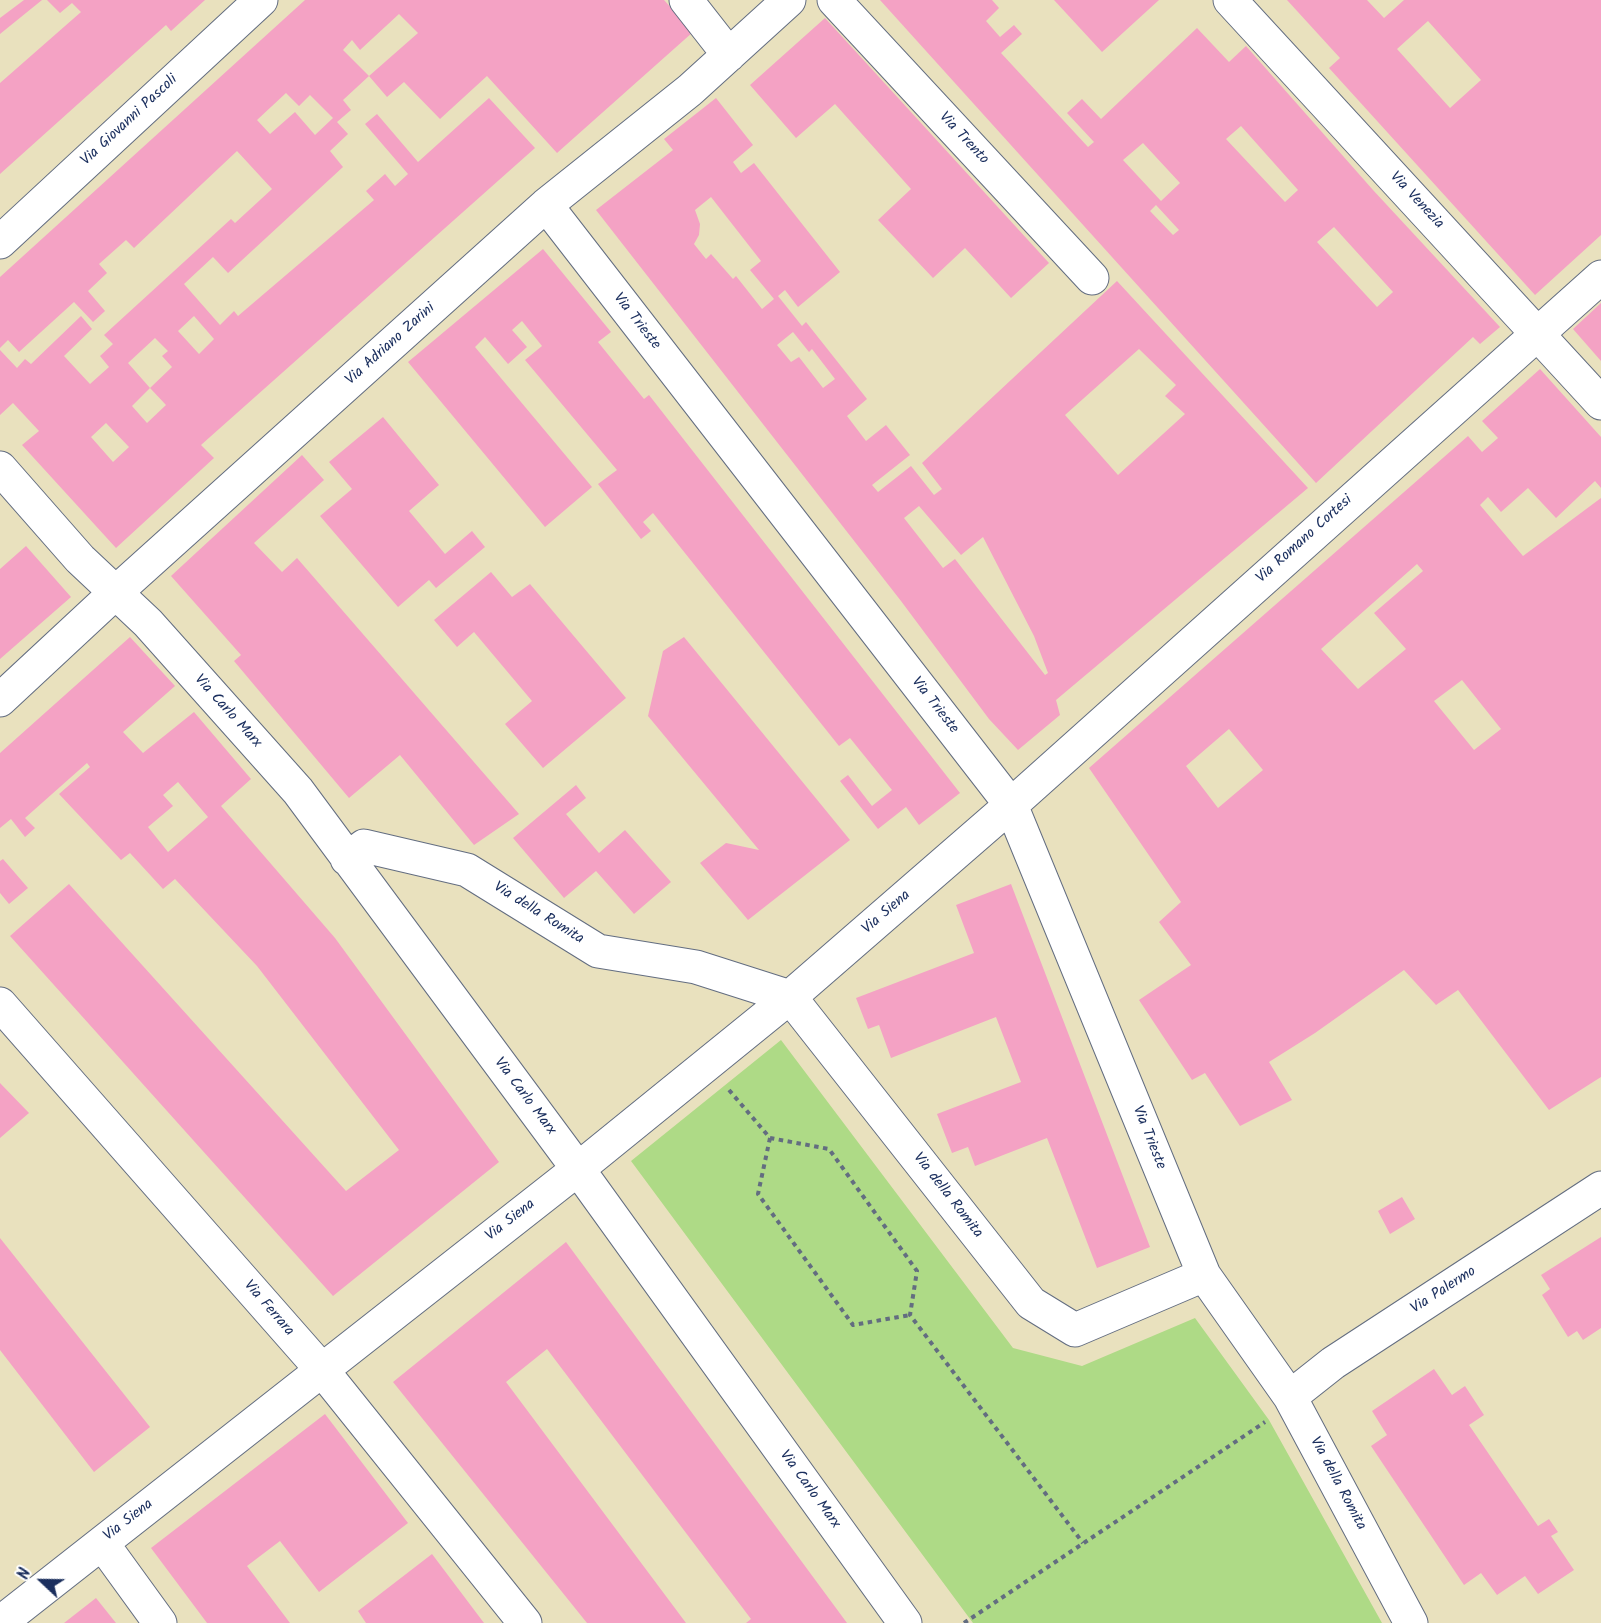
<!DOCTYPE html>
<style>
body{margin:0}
#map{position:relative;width:1601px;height:1623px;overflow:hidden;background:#e9e1be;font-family:Kalam,sans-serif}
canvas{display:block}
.north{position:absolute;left:12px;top:1551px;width:60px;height:60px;-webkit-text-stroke:4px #fff;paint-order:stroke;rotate:292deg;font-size:16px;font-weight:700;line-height:24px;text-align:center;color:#1b2f5e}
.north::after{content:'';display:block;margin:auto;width:21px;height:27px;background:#1b2f5e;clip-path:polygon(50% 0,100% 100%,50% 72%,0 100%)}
</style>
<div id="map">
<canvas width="1601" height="1623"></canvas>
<div class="north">N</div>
</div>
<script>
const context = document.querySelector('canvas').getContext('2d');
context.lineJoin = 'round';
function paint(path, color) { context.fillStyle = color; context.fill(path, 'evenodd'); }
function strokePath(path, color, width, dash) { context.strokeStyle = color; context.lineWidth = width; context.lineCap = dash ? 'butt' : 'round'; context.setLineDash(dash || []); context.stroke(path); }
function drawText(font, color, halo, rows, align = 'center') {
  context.font = font + ' Kalam,sans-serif'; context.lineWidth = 4.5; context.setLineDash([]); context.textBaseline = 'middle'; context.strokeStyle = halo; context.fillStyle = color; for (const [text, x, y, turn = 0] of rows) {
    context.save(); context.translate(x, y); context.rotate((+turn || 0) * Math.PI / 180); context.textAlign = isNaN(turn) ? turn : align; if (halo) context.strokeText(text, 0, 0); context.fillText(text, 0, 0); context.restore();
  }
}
const green = new Path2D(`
 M781 1040 1013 1348 1082 1366 1195 1318 1269 1420 1382 1623H973L631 1161Z`);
const building = new Path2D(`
 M24 0H42L0 34V18Z
 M47 0H205L171 31 166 25 0 174V83L81 12 72 3 60 13Z
 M305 0H664L693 32 557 153 487 76 440 119 404 82 387 97 369 76 343 100 351 110 337 122 348 134 330 151 343 167 228 273 213 257 184 284 220 325 234 311 238 316 374 200 366 191 385 174 395 186 408 174 365 124 377 114 418 162 489 98 535 148 201 445 214 458 116 548 22 445 39 431 13 403 0 415V350L17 368 25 359 31 364 81 316 92 329 64 356 90 384 109 367 100 356 113 344 104 335 231 219 235 223 272 189 237 151 134 248 126 240 99 264 107 273 88 291 105 311 93 322 74 302 19 352 8 340 0 348V277ZM399 14 418 33 369 76 343 50 352 40 360 50ZM286 93 299 106 310 95 333 118 315 135 295 112 270 134 257 120ZM194 316 214 339 199 354 178 331ZM155 338 168 351 162 356 172 367 150 388 128 363ZM150 388 166 405 147 423 132 406ZM106 423 129 447 113 462 91 437Z
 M880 0H992L999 8 986 21 1000 37 1014 25 1022 34 1001 53 1088 147 1094 142 1067 113 1082 99 1101 119 1197 28 1229 62 1246 46 1373 190 1500 327 1480 344 1473 337 1316 483ZM1241 126 1298 190 1285 202 1226 139ZM1143 143 1180 183 1161 201 1123 160ZM1156 205 1179 230 1173 235 1150 211ZM1334 227 1393 292 1377 307 1317 242Z
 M1054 0H1159L1102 52Z
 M1287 0H1367L1384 18 1404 0H1601V235L1535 295 1329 68 1340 58ZM1428 21 1481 80 1450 108 1397 49Z
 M825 18 1049 263 1011 298 965 248 933 278 878 220 911 189 835 104 796 138 750 85Z
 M716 98 753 145 733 162 741 173 754 163 840 272 798 307 785 290 778 296 802 326 806 322 867 399 847 416 866 441 886 425 910 455 872 485 878 492 911 466 934 495 942 489 922 463 1117 281 1308 488 1056 700 1060 715 1018 750 989 719 901 601 596 210 673 150 664 139ZM711 197 761 261 750 270 774 299 762 309 736 276 733 279 711 254 706 259 694 244 699 235 700 224 695 210ZM793 332 809 352 812 349 835 379 823 388 799 357 791 362 777 345ZM1139 349 1176 385 1165 396 1185 414 1118 475 1065 415ZM919 506 961 555 983 537 1034 636 1048 673 1045 675 955 559 943 568 904 518Z
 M543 249 611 332 598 342 644 399 649 395 960 793 919 825 906 807 878 829 840 781 848 775 872 806 892 790 850 738 839 746 653 513 643 522 651 531 641 539 598 484 617 470 525 360 542 346 522 321 512 330 527 347 508 364 485 337 475 347 592 487 545 527 408 362Z
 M1601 303V361L1573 329Z
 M1540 369 1601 437V488L1595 481 1556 518 1528 488 1501 512 1488 497 1480 505 1523 556 1601 498V1077L1549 1110 1458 990 1436 1005 1404 970 1315 1033 1269 1062 1292 1100 1240 1126 1205 1073 1192 1080 1139 1000 1191 965 1159 922 1181 902 1089 768 1468 436 1482 452 1498 438 1482 421ZM1417 564 1423 571 1374 613 1406 649 1358 689 1321 649ZM1462 680 1501 729 1474 750 1434 701ZM1229 729 1263 770 1218 808 1186 766Z
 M383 417 439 485 409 511 445 554 472 531 485 547 436 588 429 580 398 607 320 516 352 489 329 462Z
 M302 455 324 480 254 543 282 572 297 558 519 814 474 845 400 755 349 798 234 661 241 655 171 576Z
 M26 546 71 597 0 659V569Z
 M491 572 512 597 530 584 626 698 543 768 505 724 532 701 474 632 457 647 434 620Z
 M130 637 175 686 123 732 143 753 194 712 251 779 221 806 335 938 499 1162 333 1296 10 936 69 884 346 1191 399 1150 257 966 175 879 163 889 130 853 121 860 59 794 90 767 87 763 25 818 35 828 25 837 11 819 0 828V753ZM178 782 208 817 168 852 148 827 173 806 163 795Z
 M684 637 850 840 748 920 700 863 726 843 759 850 648 716 663 651Z
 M576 785 586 798 566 814 599 853 625 830 671 882 634 914 596 871 564 898 513 838Z
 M3 859 28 888 9 904 0 893V861Z
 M1011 884 1150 1247 1097 1268 1047 1138 975 1166 968 1147 952 1153 937 1114 1021 1082 996 1017 891 1058 879 1025 868 1029 856 998 974 953 956 905Z
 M0 1083 29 1113 0 1138Z
 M1402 1197 1415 1219 1390 1234 1378 1211Z
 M1601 1237V1328L1583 1340 1577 1331 1568 1337 1542 1295 1550 1289 1541 1275Z
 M0 1238 150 1427 94 1472 0 1350Z
 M566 1242 847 1623H746L751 1619 547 1349 506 1382 686 1623H587L393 1382Z
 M1434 1369 1452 1395 1465 1386 1484 1415 1469 1425 1538 1526 1549 1519 1558 1532 1551 1536 1574 1570 1538 1594 1525 1576 1497 1595 1481 1573 1464 1585 1371 1446 1387 1435 1372 1411Z
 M325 1414 408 1523 319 1592 280 1541 247 1566 290 1623H207L151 1548Z
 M432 1554 484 1623H366L358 1611Z
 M96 1598 116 1623H64Z`);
const path = new Path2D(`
 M729 1090 770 1138 829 1149 917 1271 910 1315 1083 1543
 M770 1138 758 1194 853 1325 910 1315
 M964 1623 1265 1422`);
const minor = new Path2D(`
 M686 0 729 55
 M834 0 1092 278
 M1230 0 1601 403
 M546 205 1011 805 1204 1275
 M0 242 261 0
 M0 468 80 559 148 623 298 791 578 1169 905 1623
 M0 700 115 593 546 205 690 90 789 0
 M347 859 364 846 467 870 598 951 696 967 790 997 1031 1303 1075 1330 1204 1275 1290 1397 1411 1623
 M0 1004 322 1370 525 1623
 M1290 1397 1333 1363 1601 1188
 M102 1543 160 1623
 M0 1623 578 1169 790 997 1011 805 1601 277`);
const streetNames = [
 ["Via Giovanni Pascoli",130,121,-43],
 ["Via Trento",963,139,47],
 ["Via Venezia",1416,201,47],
 ["Via Trieste",636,322,52],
 ["Via Adriano Zarini",391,345,-42],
 ["Via Romano Cortesi",1305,540,-42],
 ["Via Trieste",934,706,52],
 ["Via Carlo Marx",227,712,48],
 ["Via Siena",887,913,-41],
 ["Via della Romita",538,914,32],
 ["Via Carlo Marx",524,1097,53],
 ["Via Trieste",1148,1138,68],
 ["Via della Romita",947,1196,52],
 ["Via Siena",511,1221,-38],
 ["Via Palermo",1444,1291,-33],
 ["Via Ferrara",268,1309,49],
 ["Via della Romita",1337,1484,62],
 ["Via Carlo Marx",809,1490,54],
 ["Via Siena",129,1521,-38]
];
paint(green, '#aeda86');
paint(building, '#f4a2c4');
strokePath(minor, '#636d80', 35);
strokePath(path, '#636d80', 4, [4.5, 4.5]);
strokePath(minor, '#fff', 33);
drawText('15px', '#1b2f5e', '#fff', streetNames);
</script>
